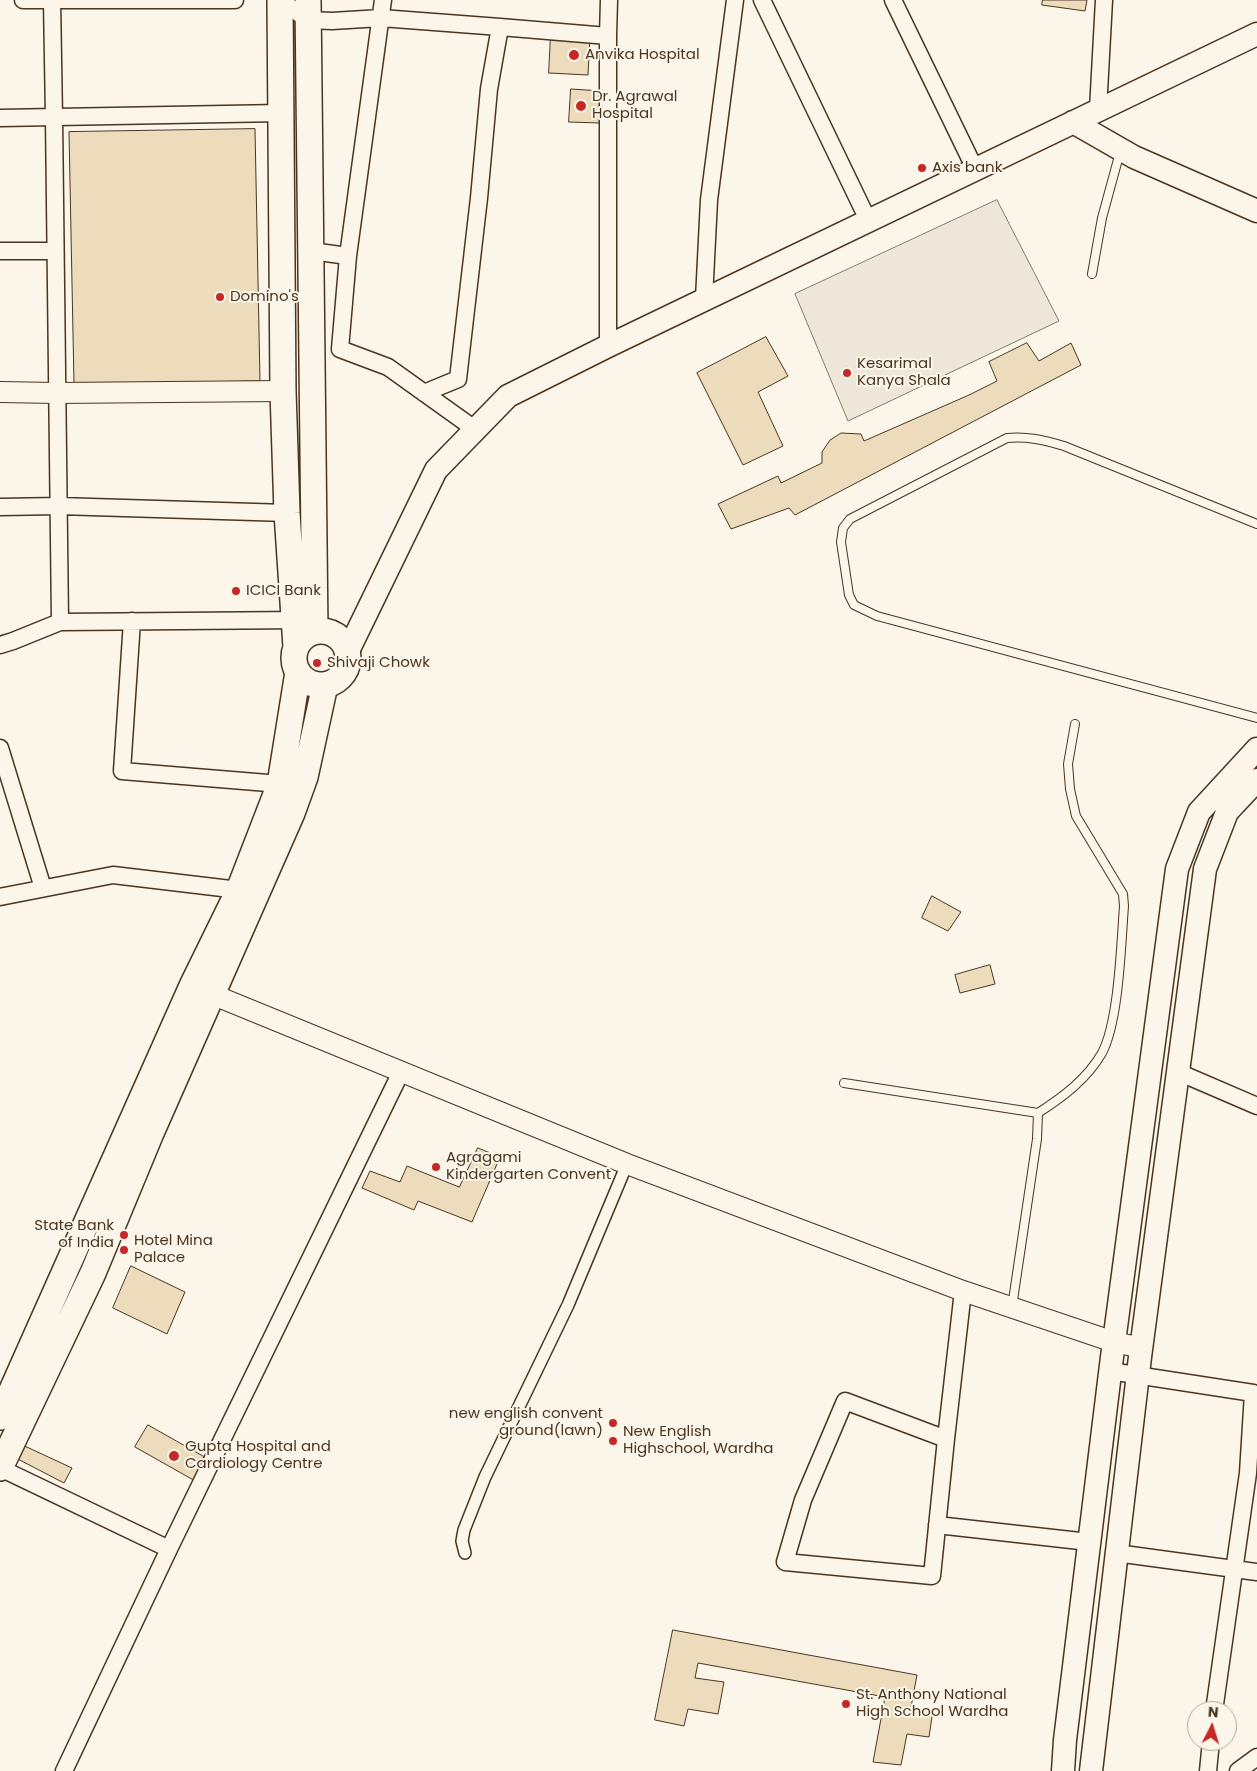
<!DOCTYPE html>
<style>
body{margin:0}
#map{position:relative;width:1257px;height:1771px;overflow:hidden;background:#fbf6e9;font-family:Poppins,sans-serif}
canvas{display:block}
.north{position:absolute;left:1187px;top:1701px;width:50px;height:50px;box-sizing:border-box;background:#fbf6e9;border:1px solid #b4a999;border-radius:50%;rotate:5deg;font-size:14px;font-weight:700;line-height:20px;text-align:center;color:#4a3520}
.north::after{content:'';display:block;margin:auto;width:18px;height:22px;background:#c62828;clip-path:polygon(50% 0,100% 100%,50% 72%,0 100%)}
</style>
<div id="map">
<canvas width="1257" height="1771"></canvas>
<div class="north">N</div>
</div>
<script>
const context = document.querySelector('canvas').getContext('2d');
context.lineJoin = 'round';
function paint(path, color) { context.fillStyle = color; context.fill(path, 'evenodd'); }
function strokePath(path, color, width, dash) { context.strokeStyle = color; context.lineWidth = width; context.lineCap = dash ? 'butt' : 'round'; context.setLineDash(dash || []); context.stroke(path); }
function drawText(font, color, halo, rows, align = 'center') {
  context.font = font + ' Poppins,sans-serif'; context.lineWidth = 4; context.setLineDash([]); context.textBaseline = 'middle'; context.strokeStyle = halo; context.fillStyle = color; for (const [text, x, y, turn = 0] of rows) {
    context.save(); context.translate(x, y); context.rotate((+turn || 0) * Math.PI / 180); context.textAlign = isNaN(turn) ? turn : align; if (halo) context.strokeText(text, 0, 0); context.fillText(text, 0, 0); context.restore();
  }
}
const green = new Path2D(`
 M997 200 1059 321 848 421 795 294Z`);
const building = new Path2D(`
 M1043 0H1087L1085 11 1042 5Z
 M551 34 590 37 588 75 549 73Z
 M571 89 602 91 600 123 569 122Z
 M255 129 260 381 74 384 69 132Z
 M766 337 788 376 758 392 783 446 743 465 697 373Z
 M1027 343 1039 361 1071 343 1081 365 795 515 789 508 731 529 718 504 778 476 781 483 822 463V452L830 440 841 433 861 434 864 441 969 395 997 381 989 362Z
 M932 896 961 912 948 931 922 918Z
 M990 965 995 984 960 993 955 975Z
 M478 1148 500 1157 472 1222 418 1201 414 1210 362 1188 370 1171 400 1182 407 1166 459 1187Z
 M131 1266 185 1292 167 1334 113 1308Z
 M148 1425 210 1460 197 1482 135 1447Z
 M16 1442 72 1468 64 1483 10 1455Z
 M673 1630 917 1675 911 1707 933 1710 929 1737 907 1734 901 1765 873 1762 885 1697 698 1663 695 1678 724 1682 718 1714 688 1709 684 1726 655 1720Z`);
const service = new Path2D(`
 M1092 274 1102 218 1120 152
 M1257 524 1064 446C1044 440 1027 436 1007 438L850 519 843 528 841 542 849 595 854 605 877 616 1257 718
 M844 1083 1038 1113
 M1012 1307 1037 1139 1038 1113C1063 1097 1087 1079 1102 1053 1119 1021 1121 944 1124 906L1123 894 1076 816 1070 789 1068 764 1075 724`);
const pedestrian = new Path2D(`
 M465 1553 462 1541 464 1530 485 1477 568 1305 627 1164`);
const minor = new Path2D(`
 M23 0H235
 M52 0 54 118 60 622 303 620
 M280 0 308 20 332 21 381 18 500 27 489 89 479 198 458 379 424 393
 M383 0 348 256 340 349 388 367 476 430
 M762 0 868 220
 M893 0 975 169
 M500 27 608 36 609 0
 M1098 110 1104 0
 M0 118 281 113
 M0 251H55
 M311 251 348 256
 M704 299 709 200 735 0
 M608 346V36
 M0 507 59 506 287 513
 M132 621 122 771 280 784
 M0 645 13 641 60 622
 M0 748 43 888
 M0 897 113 875 239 890
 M1178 1072 1257 1106
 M1110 1371 1253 1393 1248 1473 1214 1711
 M946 1439 845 1401 803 1500 785 1562 932 1576 946 1439 963 1291
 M0 1468 169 1549
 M937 1525 1089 1542
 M1116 1553 1257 1572
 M64 1771 169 1549 401 1072
 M1208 1771 1211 1741
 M1238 1771 1257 1757`);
const tertiary = new Path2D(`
 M0 392 56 393 283 391
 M199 989 627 1164 963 1291 1114 1342 1142 1348`);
const secondary = new Path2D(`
 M1073 122 1134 157 1257 211
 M348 651 436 470 508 396 608 346 1257 34
 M1063 1771 1065 1740 1112 1357 1177 869 1199 812 1257 749
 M1091 1771 1140 1357 1205 869 1227 812 1257 780`);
const primary = new Path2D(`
 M280 0 283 391 287 513 296 647
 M308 0 315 631
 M294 658a27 27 0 1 1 54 0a27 27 0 1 1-54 0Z
 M0 1417 192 986 239 890 280 784 298 672
 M0 1468 93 1273 151 1133 292 813 305 777 325 685`);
const markers = [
 [574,55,6,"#c62828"],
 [581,106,6,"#c62828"],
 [922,168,5,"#c62828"],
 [220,297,5,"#c62828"],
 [847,373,5,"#c62828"],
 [236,591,5,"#c62828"],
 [317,663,5,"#c62828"],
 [436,1167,5,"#c62828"],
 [124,1235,5,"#c62828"],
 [124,1250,5,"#c62828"],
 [613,1423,5,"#c62828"],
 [613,1441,5,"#c62828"],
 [174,1456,6,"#c62828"],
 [846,1704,5,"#c62828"]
];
const poiNames = [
 ["Anvika Hospital",585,55],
 ["Dr. Agrawal",592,97],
 ["Hospital",592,114],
 ["Axis bank",932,168],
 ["Domino's",230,297],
 ["Kesarimal",857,364],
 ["Kanya Shala",857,381],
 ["ICICI Bank",246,591],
 ["Shivaji Chowk",327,663],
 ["Agragami",446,1158],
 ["Kindergarten Convent",446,1175],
 ["State Bank",114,1226,"right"],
 ["of India",114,1243,"right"],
 ["Hotel Mina",134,1241],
 ["Palace",134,1258],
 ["new english convent",603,1414,"right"],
 ["ground(lawn)",603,1431,"right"],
 ["New English",623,1432],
 ["Highschool, Wardha",623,1449],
 ["Gupta Hospital and",185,1447],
 ["Cardiology Centre",185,1464],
 ["St. Anthony National",856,1695],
 ["High School Wardha",856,1712]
];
paint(green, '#ede6d9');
strokePath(green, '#887966', 1);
paint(building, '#ecdcbc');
strokePath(building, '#4a3520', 1);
strokePath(service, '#4a3520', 10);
strokePath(pedestrian, '#4a3520', 14);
strokePath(minor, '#4a3520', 19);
strokePath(tertiary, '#4a3520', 22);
strokePath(secondary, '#4a3520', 25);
strokePath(primary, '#4a3520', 28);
strokePath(service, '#fbf6e9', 8);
strokePath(pedestrian, '#fbf6e9', 11);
strokePath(minor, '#fbf6e9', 16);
strokePath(tertiary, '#fbf6e9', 20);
strokePath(secondary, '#fbf6e9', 22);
strokePath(primary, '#fbf6e9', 25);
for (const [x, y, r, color] of markers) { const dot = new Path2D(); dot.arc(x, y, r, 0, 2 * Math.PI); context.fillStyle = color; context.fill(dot); strokePath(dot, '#fbf6e9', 2); }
drawText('15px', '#4a3520', '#fbf6e9', poiNames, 'left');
</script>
